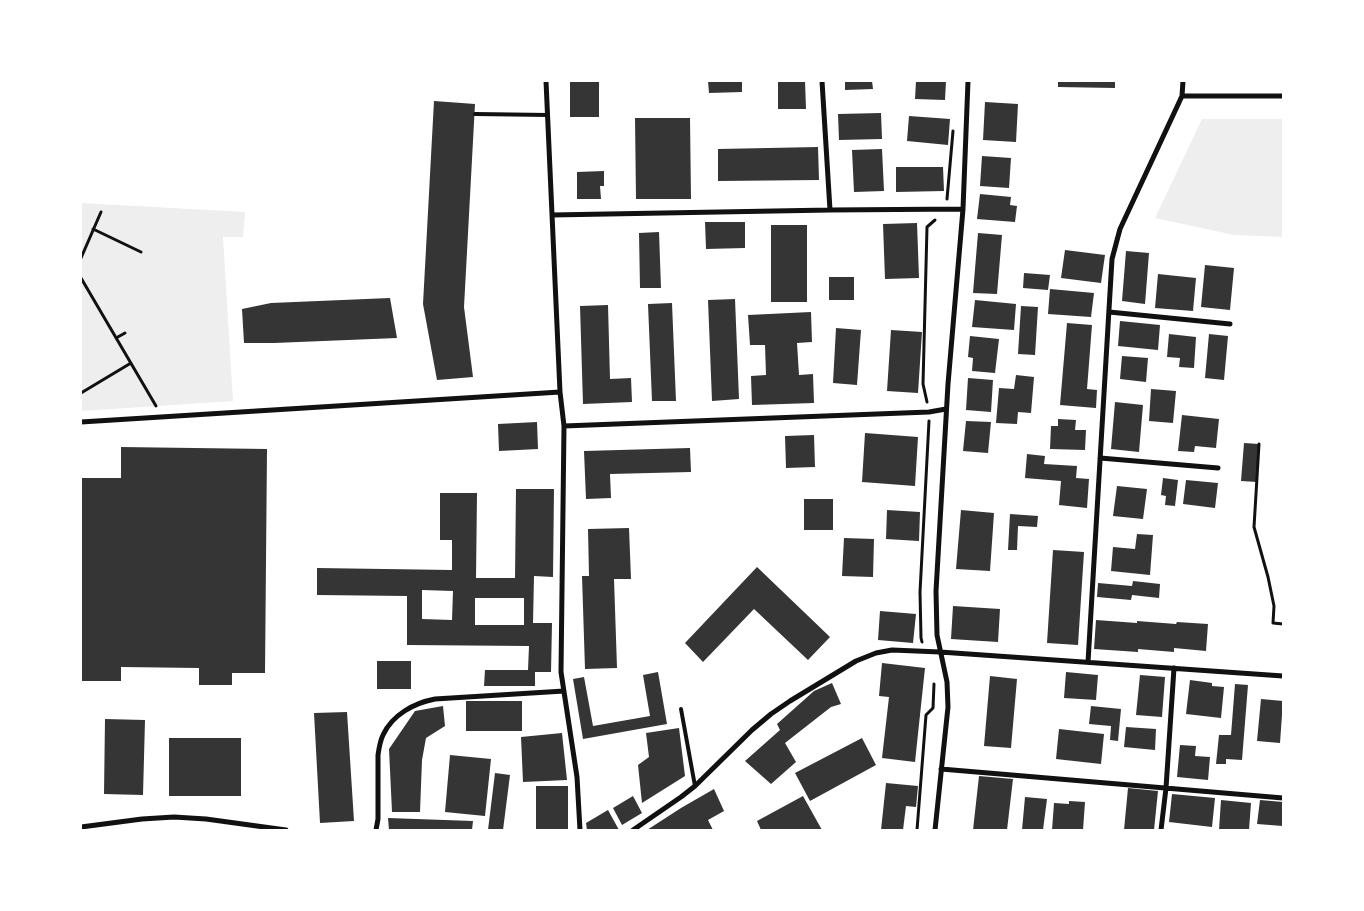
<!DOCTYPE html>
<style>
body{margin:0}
#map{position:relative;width:1364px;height:911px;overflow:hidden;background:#fff;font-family:Karla,sans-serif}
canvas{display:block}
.frame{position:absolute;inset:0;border:82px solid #fff;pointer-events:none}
</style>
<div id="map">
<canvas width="1364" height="911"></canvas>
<div class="frame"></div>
</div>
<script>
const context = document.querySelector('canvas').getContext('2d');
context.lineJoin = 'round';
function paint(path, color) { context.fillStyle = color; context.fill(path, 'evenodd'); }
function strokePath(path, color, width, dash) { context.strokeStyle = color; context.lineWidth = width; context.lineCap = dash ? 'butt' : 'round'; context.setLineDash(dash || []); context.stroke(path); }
const green = new Path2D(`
 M1202 119H1283V237L1234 235 1155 218Z
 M81 203 245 212 243 237H223L233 401 81 411Z`);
const building = new Path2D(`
 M570 81H599V117H570Z
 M708 81H742V92L709 93Z
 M778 81H805L806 109H778Z
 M845 81H872L873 89 845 90Z
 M916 81H946L945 100 915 99Z
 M1058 81H1115V88L1058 87Z
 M434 101 475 104 464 307 473 377 437 380 423 304Z
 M985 102 1018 104 1016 142 983 140Z
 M881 113 882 139 839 140 838 114Z
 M909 116 950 119 948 145 907 141Z
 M635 118H690L691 199H636Z
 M818 147 819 180 718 181V149Z
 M882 149 884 191 854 192 852 150Z
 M982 156 1011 158 1009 188 980 186Z
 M896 167H943L944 191 896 192Z
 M604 171V186H600L601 199H577V172Z
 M980 194 1011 197 1010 205 1017 206 1015 222 977 219Z
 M705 222H745V248L706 249Z
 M917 223 919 278 885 279 883 224Z
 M771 225H807V302H771Z
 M659 232 661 288H640L639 233Z
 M978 233 1002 235 997 294 973 293Z
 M1065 250 1105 255 1101 283 1061 278Z
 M1126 251 1149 253 1145 304 1122 301Z
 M1205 265 1234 268 1230 310 1201 307Z
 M1024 273 1050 275 1048 290 1023 288Z
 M1158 274 1196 278 1193 311 1155 308Z
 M829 277H854V300H829Z
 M1050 289 1094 293 1091 317 1048 314Z
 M390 298 397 338 274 343H244L242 309 271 303Z
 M735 299 739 399 712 401 708 300Z
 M975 300 1016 304 1014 330 972 327Z
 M672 303 676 401H652L648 304Z
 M608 305 610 379 631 378 632 402 583 404 580 306Z
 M1021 306 1038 307 1035 355 1018 354Z
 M811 312 812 342 797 343 799 375 813 374 814 403 752 405 751 376 766 375 765 345H750L748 315Z
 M1120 321 1160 325 1158 350 1118 346Z
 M1067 323 1092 325 1087 389 1097 390 1096 408 1060 405Z
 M836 328 861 330 857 385 833 383Z
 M891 330 922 332 918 393 887 391Z
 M1169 334 1196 337 1194 368 1179 367 1180 358 1167 357Z
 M1209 334 1228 336 1224 380 1205 378Z
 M970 336 999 339 995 373 972 371 973 358 968 357Z
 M1122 356 1148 358 1146 382 1120 379Z
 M1016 375 1034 377 1031 413 1018 412 1017 424 996 423 999 388 1014 389Z
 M968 378 993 380 991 412 966 410Z
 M1151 389 1176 391 1173 423 1149 421Z
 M1115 402 1143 405 1139 452 1111 449Z
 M1182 415 1219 419 1216 448 1195 446 1194 452 1178 451Z
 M1058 419 1076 420 1075 430H1086L1085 450 1050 449 1051 426H1058Z
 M966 421 991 422 988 453 963 451Z
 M537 422 538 449 499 451 498 424Z
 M865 433 918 437 915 486 862 482Z
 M814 435 815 467 786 468 785 436Z
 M1244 443 1259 444 1257 482 1241 481Z
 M121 447 267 449 265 673H232V685H199V668L121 667V681H81V478H121Z
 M690 448 691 472 610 474 611 498 586 499 584 451Z
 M1027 454 1045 456 1044 464 1077 466 1076 478 1089 479 1087 508 1059 505 1061 481 1025 478Z
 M1163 478 1178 480 1175 506 1165 505 1166 496 1161 495Z
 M1186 480 1218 483 1215 508 1183 504Z
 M1117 486 1147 489 1143 519 1113 516Z
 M516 489H554L553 577 534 576 533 623H552L551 672H535V686H484L485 670H528L529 646 407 645V596L317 595V568L452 570V540H440V493H477L476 578H515ZM422 590 453 591 452 620 422 619ZM475 598H524V625H475Z
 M804 499H833V530H804Z
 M887 510 920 512 919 541 886 539Z
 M961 510 994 513 990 571 956 569Z
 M1010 514 1038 516 1037 527 1018 526 1017 550H1008Z
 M629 528 631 579H614L617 668 585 669 582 576H589L588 529Z
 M1137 534 1153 535 1150 575 1111 571 1113 547 1135 549Z
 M844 538 874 539 873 577 842 576Z
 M1053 550 1084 552 1078 645 1047 643Z
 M757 567 830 637 808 660 754 609 703 662 685 643Z
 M1133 581 1160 584 1159 598 1132 595 1131 600 1097 597 1098 583 1132 586Z
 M953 606 1000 609 998 642 951 639Z
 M880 611 916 614 913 643 878 640Z
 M1096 620 1137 623V621L1176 624 1177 622 1208 624 1206 651 1174 648V652L1138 649V652L1094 649Z
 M377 661H411V689H377Z
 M882 663 925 668 915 762 882 758 889 697 879 696Z
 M658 672 667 724 583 739 573 679 584 677 593 726 650 716 643 675Z
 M1066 672 1098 675 1096 700 1064 698Z
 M1140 675 1165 677 1162 717 1136 715Z
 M990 676 1017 679 1011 748 984 746Z
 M1190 680 1212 683V686L1224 687 1221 718 1186 714Z
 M832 683 841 704 831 707 785 743 796 762 771 784 745 761 780 730 777 724 814 691Z
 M1235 684 1248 685 1242 760 1226 759V764H1216L1219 735H1231Z
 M1261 699 1283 701 1280 743 1257 741Z
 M466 701H522V731H466Z
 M443 706 445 726 426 738 422 760 420 812H392L389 749 415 711Z
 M1091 706 1121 709 1118 741 1110 740 1111 726 1089 724Z
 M347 712 354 821 320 823 314 713Z
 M105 719 145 720 143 795 104 794Z
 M1126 727 1156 729 1155 750 1124 747Z
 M679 728 685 776 642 803 638 765 649 757 646 733Z
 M1059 729 1104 734 1101 764 1056 759Z
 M562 733 567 780 523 782 521 737Z
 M169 738H241V796H169Z
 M862 738 876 765 810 801 795 773Z
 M1180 745 1196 746 1195 756 1210 757 1208 780 1177 777Z
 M450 755 491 759 485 816 445 812Z
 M495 773 510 775 503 830H488Z
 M979 776 1013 779 1007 830H973Z
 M886 783 918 786 916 807 906 806 903 830H881Z
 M536 786H568V830H536Z
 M1128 788 1158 791 1154 830H1124Z
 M714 789 724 811 708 820 713 830H647L681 808Z
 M1172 794 1215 798 1212 827 1169 822Z
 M633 796 642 813 622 825 613 808Z
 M803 796 822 830H761L757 821Z
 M1025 797 1047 799 1043 830H1022Z
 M1221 800 1251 803 1249 830H1219Z
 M1260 800 1283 802V826L1257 824Z
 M1069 801 1085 802 1083 830H1052L1054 803 1069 804Z
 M608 810 619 830H587L586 823Z
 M388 818 473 821 472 830H389Z`);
const path = new Path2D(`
 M947 199 953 131
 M93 229 141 252
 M81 258 101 212
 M81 278 156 406
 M116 338 125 333
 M81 393 131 363
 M927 402 923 384 927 227 935 220
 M1259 444 1254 527 1268 577 1274 606 1273 623 1283 624
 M922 642 921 638 920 592 929 421
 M917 830 926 715 933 708 934 684`);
const service = new Path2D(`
 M475 114 548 115
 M681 709 695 786`);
const minor = new Path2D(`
 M546 81 560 392 564 426 561 672 577 777 580 830
 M822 81 830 210
 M1182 96H1283
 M552 215 830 210 963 209
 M1109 312 1230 324
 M81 422 560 392
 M564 426 929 412 946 409
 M1100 458 1218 468
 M1088 662 1112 259 1120 229 1182 96 1183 81
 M941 769 1283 798
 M81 827 142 819 174 817 206 819 286 830
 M376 830 378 819V755C379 748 380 741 383 735 392 715 414 703 435 699L564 691
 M633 830 681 797 695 786 752 730 771 714 790 701 856 661 876 653 892 650 940 652 1283 676
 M935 830 948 707 947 682 937 635 936 591 948 384 963 209 968 81
 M1161 830 1166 788 1174 668`);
paint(green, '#eee');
paint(building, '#353535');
strokePath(path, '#111', 3);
strokePath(service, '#111', 4);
strokePath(minor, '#111', 5);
</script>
